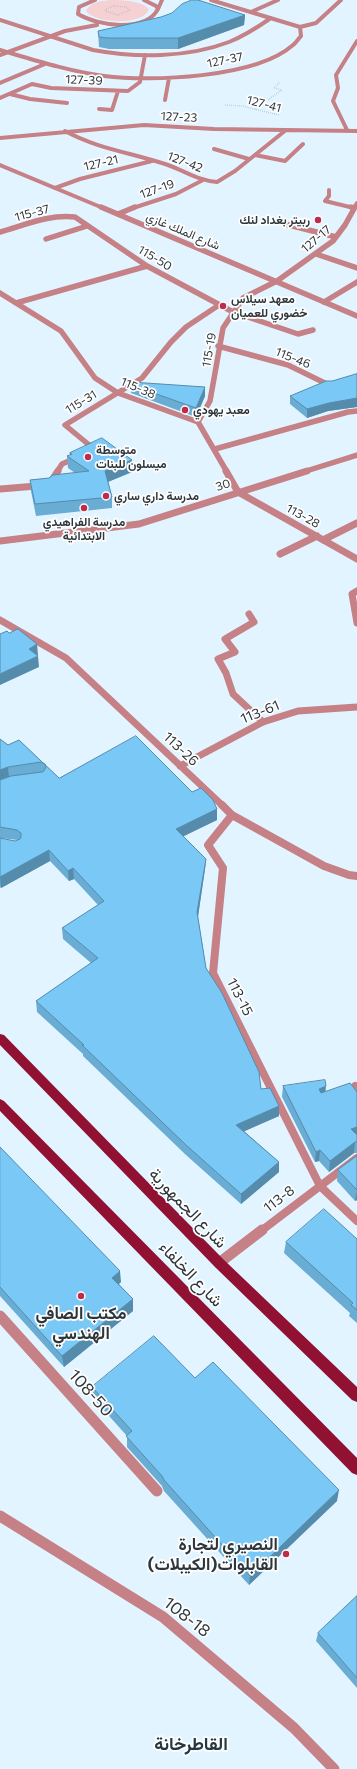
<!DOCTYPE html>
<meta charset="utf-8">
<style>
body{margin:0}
canvas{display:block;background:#e2f4ff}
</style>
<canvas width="357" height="1769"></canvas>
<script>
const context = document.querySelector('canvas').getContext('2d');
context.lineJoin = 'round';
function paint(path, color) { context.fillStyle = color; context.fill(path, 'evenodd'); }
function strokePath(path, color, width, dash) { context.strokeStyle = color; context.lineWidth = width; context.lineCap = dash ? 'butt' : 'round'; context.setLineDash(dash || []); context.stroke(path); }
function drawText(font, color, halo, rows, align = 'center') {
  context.font = font + ' Commissioner,Vazirmatn,sans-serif'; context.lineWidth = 3.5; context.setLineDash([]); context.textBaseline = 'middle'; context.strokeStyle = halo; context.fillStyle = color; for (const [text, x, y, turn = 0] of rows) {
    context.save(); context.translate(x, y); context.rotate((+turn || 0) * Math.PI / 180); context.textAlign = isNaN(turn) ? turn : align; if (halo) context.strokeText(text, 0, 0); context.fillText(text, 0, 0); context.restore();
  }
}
const green = new Path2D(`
 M110 0C122 0 140 0 149 9 144 26 95 24 86 11 90 2 101 1 110 0Z`);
const path = new Path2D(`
 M114 6 126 7 130 10 118 15 105 11 106 9Z
 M225 105 242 106 279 115
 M255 109 282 90 274 88 280 82`);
const serviceFar4 = new Path2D(`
 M251 12 278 0
 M0 20 93 50C136 58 187 58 229 42 244 36 258 27 271 18
 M300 27 316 23 341 0
 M0 50C34 60 68 71 104 76 151 82 256 78 293 45 296 43 298 39 301 36L300 27 211 0
 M0 83 45 64
 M10 94 30 99 67 103
 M0 98 32 84 51 88 128 91 140 82 145 55
 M165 100 169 78
 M99 109 112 110 118 91
 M347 130 333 101 338 88 336 75 357 41
 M65 131C98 149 133 153 168 165 185 171 199 181 217 182L235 171 286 130
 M0 138 144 125 214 129 357 131
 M214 149 249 159
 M255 155 285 161 303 144
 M55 188 80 179 152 161
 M329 190V196L325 201 354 208
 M133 208 176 194 203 180
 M354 208 357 203`);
const serviceFar3 = new Path2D(`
 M351 207 354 208
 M118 214 135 207
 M285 224 336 237
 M0 232C25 225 49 214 75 217L147 266 233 312 298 334 313 330
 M46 239 87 226
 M316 254 357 268
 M0 293 61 331 95 378 118 393 198 422 227 472
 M324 302 357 282
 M16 303 147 266
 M218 346 288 365 331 386
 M198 422 210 401 223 328 243 298 277 281 333 241 345 225 355 207
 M215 449 348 412 357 411
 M90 451 94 449 65 425 142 378 171 342 186 327 219 305
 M57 472 62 464 78 457
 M303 472 357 455`);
const serviceFar2 = new Path2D(`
 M226 471 238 492 357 559
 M0 489 49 485 58 471
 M323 540 357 523
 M0 541 139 524 307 471
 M280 554 317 536
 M357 591 352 594 357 623
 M249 614 254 622 225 639 235 652 218 659 226 673 233 694 263 722
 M0 620 66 658 223 806
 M180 766 263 722 298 711 357 707`);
const serviceFar1 = new Path2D(`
 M222 805 232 815 324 866 349 875 357 876
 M232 815 208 845 223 868 213 973 320 1186 357 1221
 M355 1086 357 1089
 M261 1231 357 1158`);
const service = new Path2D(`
 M219 1263 262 1230
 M0 1316 157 1491
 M0 1516 163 1617 294 1728 334 1769`);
const tertiaryFar1 = new Path2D(`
 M95 0 79 7 78 14C98 26 145 33 158 9L156 6 144 0
 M158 9 162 0
 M0 55 65 31 97 25
 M0 165 103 208`);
const tertiary = new Path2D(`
 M101 207 357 316`);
const primary = new Path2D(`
 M0 1034 4 1035 223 1259 357 1387V1402L352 1400 215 1267 0 1045Z
 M0 1099 4 1101 357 1458V1475L352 1473 0 1111Z`);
const wall = new Path2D(`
 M245 15 244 25 178 49H109L99 47 98 31Z
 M357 374V407L328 411 307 418 290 404V396L332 381Z
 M131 385 205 396 196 417 131 393Z
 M70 453 132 460V472L108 482 112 497V508L36 516 31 491 30 480 49 478 75 473 68 468 67 456 70 455Z
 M0 739 8 745 19 740 59 778 192 792 217 809V820L183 836 206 859 205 869 198 917 206 968 261 1089 279 1116 244 1131 279 1162V1172L241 1204 186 1155 83 1056V1054L37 1012 36 1001 91 963 63 939 62 928 98 905 74 879 69 881 50 861 1 888 0 887V838L15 841 18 840 0 838Z
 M283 1086 325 1091 357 1092V1153H354L329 1172 319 1161 315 1162 282 1097Z
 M0 1147 121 1282 119 1284 133 1299V1311L64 1367 0 1296Z
 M357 1156V1200L355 1201 337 1181 338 1170Z
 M357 1239V1323L349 1316 350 1313 284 1253 286 1242Z
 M195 1378 337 1501 249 1585 164 1491 162 1486 127 1447V1436L93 1398 92 1387Z
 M357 1596V1688L316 1641 318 1633Z`);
const shadedWall = new Path2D(`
 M245 15 244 25 178 49V38Z
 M205 387V396L196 417V408Z
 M357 398V407L328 411 307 418V409L329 403Z
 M132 460V472L105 483V471Z
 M37 644 38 655 30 659 29 649Z
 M38 656 39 667 0 685V674Z
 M8 767 9 777 0 781V770Z
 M217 809V820L176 840V829Z
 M49 850 50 861 1 888 0 877Z
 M206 859 205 869 197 923V912Z
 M73 868 74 879 69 881 68 871Z
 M326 1086 325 1097 317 1100 319 1089Z
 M279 1106V1116L236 1135V1125Z
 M357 1127V1137L351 1129Z
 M355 1142 354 1153 329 1172 330 1161Z
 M320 1150 319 1161 315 1162 316 1152Z
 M279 1162V1172L241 1204V1194Z
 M357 1190V1200L355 1201Z
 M120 1271 121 1282 113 1289 112 1278Z
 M133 1299V1311L64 1367 62 1356Z
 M339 1490 337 1501 249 1585 250 1576Z`);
const building = new Path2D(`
 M192 0H198L245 15 178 38H108L99 37 98 31 161 17 172 13 182 4Z
 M357 374V398L329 403 307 409 290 396 326 381H332Z
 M131 382 205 387 196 408 131 385Z
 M102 438 132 460 105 471 112 497 35 504 30 480 49 478 53 475 89 471 67 456 72 454 70 453Z
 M18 629 37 644 29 649 38 656 0 674V634L7 631 9 633Z
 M136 736 192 792 201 788 213 800 217 809 176 829 206 859 197 912 206 968 222 993 259 1072 261 1089 270 1088 279 1106 236 1125 279 1162 241 1194 186 1145 82 1045H84L36 1001 98 958 62 928 104 901 73 868 68 871 49 850 0 877V838L15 841 20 839 21 837V833L17 830 0 827V780L11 776 42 772 44 771 46 767 45 764 41 762 8 767 0 770V739L8 745 19 740 59 778Z
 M325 1080 326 1086 319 1089 321 1093 350 1083 357 1092V1127L351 1129 357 1135V1142H355L330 1161 320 1150 316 1152 283 1086Z
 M0 1147 120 1271 112 1278 133 1299 62 1356 0 1287Z
 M357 1156V1190L338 1170Z
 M324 1209 357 1239V1310L351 1305 353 1303 286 1242Z
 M154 1336 195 1378 213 1362 339 1490 250 1576 164 1480 162 1476 126 1436 132 1431 92 1387Z
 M357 1596V1678L318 1633Z`);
const markers = [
 [318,220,4,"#bd2d4a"],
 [223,306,4,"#bd2d4a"],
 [185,410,4,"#bd2d4a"],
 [88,457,4,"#bd2d4a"],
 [106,496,4,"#bd2d4a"],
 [84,508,4,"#bd2d4a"],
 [81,1296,4,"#bd2d4a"],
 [286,1554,4,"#bd2d4a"]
];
const farStreetnames = [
 ["127-37",225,60,-12],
 ["127-39",84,80,2],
 ["127-41",264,104,15],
 ["127-23",179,117,3],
 ["127-42",185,162,21],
 ["127-21",101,163,-13],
 ["127-19",157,189,-20],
 ["115-37",32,213,-15],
 ["شارع الملك غازي",183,231,23],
 ["127-17",316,239,-41],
 ["115-50",155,258,31],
 ["115-19",209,350,-80],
 ["115-46",293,358,22],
 ["115-38",138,388,23],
 ["115-31",81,402,-31],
 ["30",223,485,-18],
 ["113-28",303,516,29]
];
const farPoinames = [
 ["ربيتر بغداد لنك",310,220,"right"],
 ["معهد سيلاس",231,299],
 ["خضوري للعميان",231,313],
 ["معبد يهودي",193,410],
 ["متوسطة",96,450],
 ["ميسلون للبنات",96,464],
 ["مدرسة داري ساري",114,496],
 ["مدرسة الفراهيدي",84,522,"center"],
 ["الابتدائية",84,536,"center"]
];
const streetNames = [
 ["113-61",260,712,-22],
 ["113-26",181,749,43],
 ["113-15",240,997,63],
 ["113-8",279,1199,-37]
];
const nearStreetnames = [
 ["شارع الجمهورية",188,1208,46],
 ["شارع الخلفاء",191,1274,46],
 ["108-50",91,1393,48],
 ["108-18",187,1617,38]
];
const nearPoinames = [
 ["مكتب الصافي",81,1313],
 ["الهندسي",81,1333],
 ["النصيري لتجارة",278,1544,"right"],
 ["القابلوات(الكيبلات)",278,1564,"right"]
];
const nearNeighbourhoodnames = [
 ["القاطرخانة",191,1744]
];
paint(green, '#f6d1d3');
strokePath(path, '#a2b1ba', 1.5, [0.5, 1.5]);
strokePath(serviceFar4, '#c58186', 4);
strokePath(serviceFar3, '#c58186', 5.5);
strokePath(serviceFar2, '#c58186', 7);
strokePath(serviceFar1, '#c58186', 8);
strokePath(service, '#c58186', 11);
strokePath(tertiaryFar1, '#c58186', 4);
strokePath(tertiary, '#c58186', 5.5);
paint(primary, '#911132');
paint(wall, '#69acd4');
paint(shadedWall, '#558cac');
paint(building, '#7ac8f6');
strokePath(building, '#558cac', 1);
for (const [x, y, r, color] of markers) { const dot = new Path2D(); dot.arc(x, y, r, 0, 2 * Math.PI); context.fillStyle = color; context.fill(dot); strokePath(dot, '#fefefe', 1.5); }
drawText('12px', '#2d363b', '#fefefe', farStreetnames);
drawText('bold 12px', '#2d363b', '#fefefe', farPoinames, 'left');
drawText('14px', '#2d363b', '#fefefe', streetNames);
drawText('17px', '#2d363b', '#fefefe', nearStreetnames);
drawText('bold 17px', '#2d363b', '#fefefe', nearPoinames);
drawText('bold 18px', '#253741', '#fefefe', nearNeighbourhoodnames);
</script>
